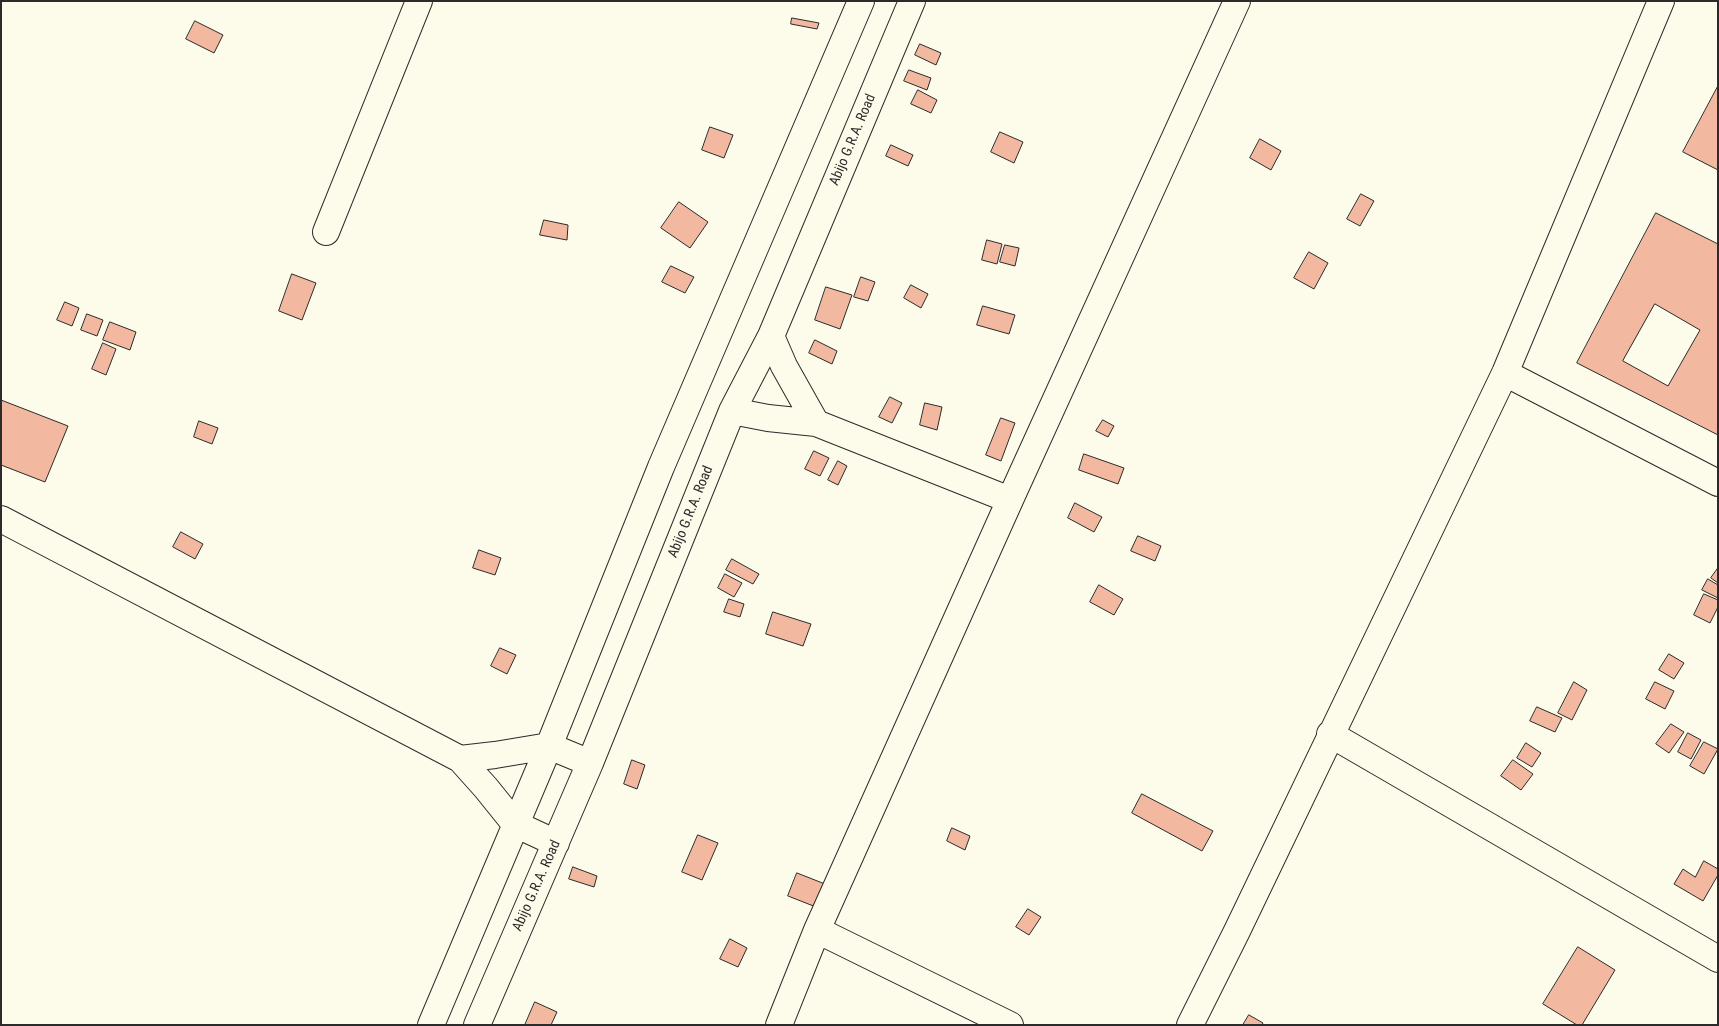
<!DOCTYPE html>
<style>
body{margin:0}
#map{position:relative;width:1719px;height:1026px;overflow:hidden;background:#fdfbea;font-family:"Roboto Condensed",sans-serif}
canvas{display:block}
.frame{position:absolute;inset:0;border:2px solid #2b2b2b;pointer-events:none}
</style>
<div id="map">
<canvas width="1719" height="1026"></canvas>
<div class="frame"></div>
</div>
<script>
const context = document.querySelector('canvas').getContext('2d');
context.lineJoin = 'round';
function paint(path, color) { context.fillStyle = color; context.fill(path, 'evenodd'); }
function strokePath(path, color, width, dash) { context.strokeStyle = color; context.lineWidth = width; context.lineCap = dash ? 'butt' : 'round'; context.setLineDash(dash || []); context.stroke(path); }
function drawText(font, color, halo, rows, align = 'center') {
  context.font = font + ' "Roboto Condensed",sans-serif'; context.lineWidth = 4; context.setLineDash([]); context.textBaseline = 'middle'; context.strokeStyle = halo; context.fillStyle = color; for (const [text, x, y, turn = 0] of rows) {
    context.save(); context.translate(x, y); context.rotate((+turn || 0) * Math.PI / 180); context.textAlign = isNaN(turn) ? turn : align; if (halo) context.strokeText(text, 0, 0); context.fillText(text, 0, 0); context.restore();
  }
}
const building = new Path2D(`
 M792 18 819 23 817 29 791 24Z
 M195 21 223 35 214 53 186 39Z
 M920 44 941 53 936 65 915 55Z
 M909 70 931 78 927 90 904 81Z
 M1718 86V170L1683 152Z
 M918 90 937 100 931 113 911 104Z
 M710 127 733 135 724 158 702 150Z
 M1000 132 1023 142 1014 163 991 152Z
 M1260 139 1281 151 1271 170 1250 158Z
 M891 145 913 155 908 166 886 156Z
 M1361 194 1374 201 1360 226 1347 219Z
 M679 202 708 222 690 248 661 228Z
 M1656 213 1718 244V435L1577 363ZM1655 304 1700 330 1668 386 1623 361Z
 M544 220 568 225 567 240 540 235Z
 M987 240 1002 244 997 264 982 260Z
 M1005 245 1019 248 1015 266 1000 262Z
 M1309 252 1328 263 1314 289 1294 278Z
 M671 266 694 277 685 293 662 282Z
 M292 274 316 283 302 320 279 311Z
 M861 277 875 282 868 301 854 297Z
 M911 285 928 294 921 308 904 298Z
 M826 287 852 295 840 329 815 320Z
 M65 302 79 308 72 326 57 320Z
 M983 306 1015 315 1009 334 977 325Z
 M87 314 103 320 97 336 81 330Z
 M110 322 136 332 130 350 103 340Z
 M815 340 837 351 832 364 809 353Z
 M103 343 116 349 106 375 92 369Z
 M890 397 902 403 892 423 879 417Z
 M1 400 68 426 45 482 1 465Z
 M925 403 942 407 937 430 920 425Z
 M1001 418 1015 423 1001 461 986 455Z
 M1103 420 1114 426 1108 437 1096 431Z
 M199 421 218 428 212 444 194 437Z
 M814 451 829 458 820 476 805 469Z
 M1084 454 1124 468 1118 484 1079 470Z
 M838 461 847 466 838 485 828 480Z
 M1075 503 1102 517 1094 532 1068 518Z
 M181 532 203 544 195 559 173 547Z
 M1138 536 1161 546 1155 561 1131 551Z
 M479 550 501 558 495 575 473 568Z
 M732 559 759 574 753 584 726 570Z
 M1718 568V583L1711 578Z
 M725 574 742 583 734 597 718 588Z
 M1708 579 1718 585V598L1702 590Z
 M1099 585 1123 599 1114 615 1090 602Z
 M1704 594 1718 600V607L1710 623 1694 615Z
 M729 599 744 604 740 617 724 612Z
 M773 612 811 624 803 646 766 634Z
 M500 648 516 655 507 674 491 666Z
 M1669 654 1684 663 1674 679 1659 670Z
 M1574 682 1587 690 1572 720 1558 713Z
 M1655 682 1674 691 1665 709 1646 699Z
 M1537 707 1562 718 1555 732 1530 721Z
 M1671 724 1684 732 1669 753 1656 744Z
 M1688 733 1701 740 1691 759 1678 752Z
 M1704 742 1718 749 1704 774 1690 766Z
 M1526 743 1541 753 1532 767 1517 758Z
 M632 760 645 765 637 789 624 784Z
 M1513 760 1533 774 1521 790 1501 776Z
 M1142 794 1213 831 1202 851 1132 813Z
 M952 828 970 836 965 850 947 841Z
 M698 835 718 843 702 880 682 872Z
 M1704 861 1718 869V875L1703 901 1674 884 1683 869 1695 877Z
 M573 867 597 876 594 887 569 879Z
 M797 873 825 884 816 907 788 896Z
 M1028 909 1041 917 1029 935 1016 927Z
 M730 939 747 948 738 967 720 959Z
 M1578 947 1615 970 1582 1025H1577L1543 1004Z
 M535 1002 557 1012 551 1025H525Z
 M1249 1015 1263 1023 1262 1025H1243Z`);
const street = new Path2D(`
 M326 232 419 1
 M771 336 784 366 816 423
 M1505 373 1718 483
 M732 411 768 418 816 423 1010 500
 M1 519 460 759 486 788 515 824 556 843
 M1330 734 1718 959
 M460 759 495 755 549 746 590 763
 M817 930 1010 1025
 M431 1025 549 746 661 467 861 1
 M477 1025 590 763 732 411 771 336 912 1
 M779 1025 817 930 1010 500 1237 1
 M1190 1025 1237 931 1505 373 1661 1`);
const streetNames = [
 ["Abijo G.R.A. Road",853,140,-67],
 ["Abijo G.R.A. Road",691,512,-68],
 ["Abijo G.R.A. Road",537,886,-66]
];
paint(building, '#f2b8a0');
strokePath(building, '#2b2b2b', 1);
strokePath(street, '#2b2b2b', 28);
strokePath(street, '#fdfbea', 26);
drawText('14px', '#2b2b2b', '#fdfbea', streetNames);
</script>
